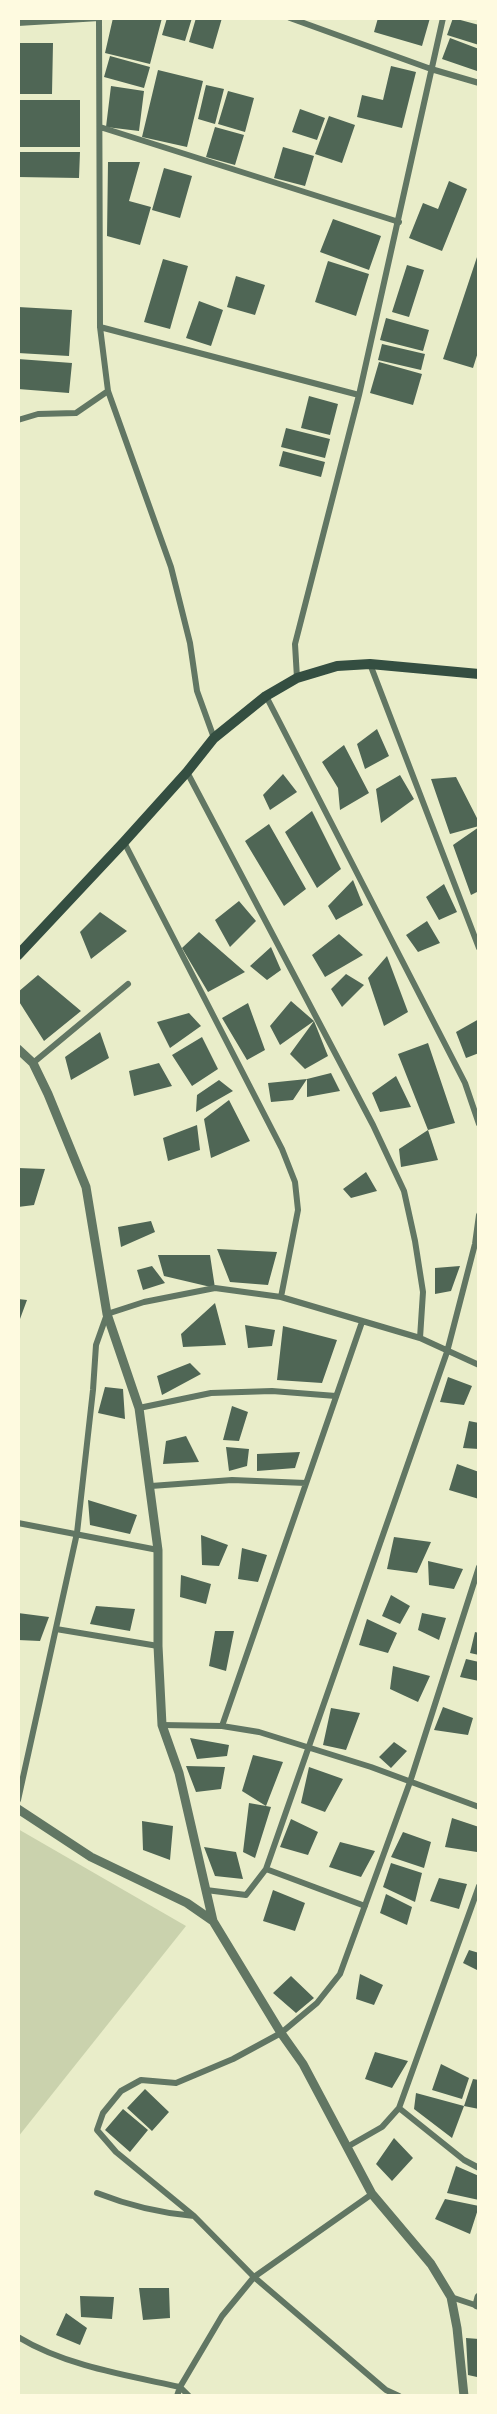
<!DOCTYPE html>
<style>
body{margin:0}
#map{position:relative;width:497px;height:2414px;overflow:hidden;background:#e9edc9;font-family:Bitter,serif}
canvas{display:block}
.frame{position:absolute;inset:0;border:20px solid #fefae0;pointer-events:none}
</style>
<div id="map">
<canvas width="497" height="2414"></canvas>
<div class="frame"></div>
</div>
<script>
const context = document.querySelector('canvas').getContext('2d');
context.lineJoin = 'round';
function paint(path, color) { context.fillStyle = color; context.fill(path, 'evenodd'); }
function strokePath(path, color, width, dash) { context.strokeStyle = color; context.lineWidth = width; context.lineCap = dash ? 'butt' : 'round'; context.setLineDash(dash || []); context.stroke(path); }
const green = new Path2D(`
 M18 1829 186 1926 18 2137Z`);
const building = new Path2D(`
 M113 18H162L150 64 105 53Z
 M167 18H192L185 41 162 35Z
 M196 18H222L213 49 189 42Z
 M378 18H430L422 46 374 32Z
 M453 18 479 25V45L447 35Z
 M450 38 479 49 477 71 442 59Z
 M18 43H53L52 94H18Z
 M110 56 150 67 144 88 104 77Z
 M391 66 416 72 402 128 357 117 362 95 383 100Z
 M158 70 203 81 187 147 142 137Z
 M206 85 224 89 215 124 198 119Z
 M111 86 144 91 139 131 106 127Z
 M228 91 254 98 245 132 218 124Z
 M18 100H80V147H18Z
 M300 109 325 118 317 140 292 132Z
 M329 116 355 125 342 163 315 154Z
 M215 127 244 135 235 165 206 157Z
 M283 147 314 156 305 186 274 178Z
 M18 152H80L79 178 18 177Z
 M108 162H140L129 201 151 207 140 245 107 236Z
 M164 168 192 176 180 218 152 210Z
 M449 181 467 189 442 251 409 238 423 203 438 209Z
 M333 219 381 236 369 270 320 252Z
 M479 251V349L473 368 443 359Z
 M163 259 188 266 170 329 144 322Z
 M328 261 369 274 356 316 315 302Z
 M407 265 424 270 409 317 392 312Z
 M236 276 265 285 255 315 227 307Z
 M199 301 223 310 211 346 186 338Z
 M18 307 72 310 69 356 18 353Z
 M386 318 429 330 423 351 380 340Z
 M382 344 425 354 421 370 378 360Z
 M18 359 72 363 69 393 18 389Z
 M379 362 422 374 413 405 370 393Z
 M309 396 338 404 330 435 301 428Z
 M286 428 330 439 325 458 281 447Z
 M283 451 325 462 321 477 279 466Z
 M377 729 389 756 365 769 357 744Z
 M344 745 369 793 340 810 338 788 322 762Z
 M283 774 297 792 270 810 263 795Z
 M400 775 414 799 381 823 376 789Z
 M456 777 479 822V826L450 834 431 779Z
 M312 811 341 869 317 888 285 832Z
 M269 824 306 889 284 906 245 841Z
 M479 827V891L471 895 453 845Z
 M353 880 363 905 336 920 328 906Z
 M444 884 457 912 439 920 426 897Z
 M239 901 256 921 230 947 215 920Z
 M100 912 127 931 91 959 80 932Z
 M427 921 440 943 418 952 406 935Z
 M199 932 245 972 208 992 182 948Z
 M339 934 363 955 325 977 312 955Z
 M271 947 281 970 267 980 250 966Z
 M387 956 408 1012 384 1026 368 978Z
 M346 974 364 985 342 1007 331 989Z
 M38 975 81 1011 44 1041 18 1000V992Z
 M291 1001 314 1021 328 1056 305 1069 290 1054 314 1021 280 1045 270 1026Z
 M248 1003 265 1050 247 1060 222 1018Z
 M189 1013 201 1026 170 1048 157 1022Z
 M479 1019V1053L466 1058 456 1032Z
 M100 1032 109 1058 71 1080 65 1057Z
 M202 1037 218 1069 192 1086 172 1055Z
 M428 1043 455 1123 428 1130 438 1160 401 1167 399 1149 428 1130 398 1054Z
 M159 1063 172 1086 134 1096 129 1071Z
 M331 1073 340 1091 307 1097V1079L293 1100 271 1102 268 1083 307 1079Z
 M396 1076 411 1107 380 1112 372 1093Z
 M219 1080 233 1091 196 1112 197 1095Z
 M229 1100 250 1141 211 1158 204 1119Z
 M197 1125 200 1150 168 1161 163 1138Z
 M18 1168 45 1169 34 1205 18 1207Z
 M366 1172 377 1191 351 1198 343 1189Z
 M151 1221 155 1232 121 1247 118 1227Z
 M217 1249 277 1252 268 1285 230 1282Z
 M158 1255H210L215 1288 164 1276Z
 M152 1266 165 1283 143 1290 137 1270Z
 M460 1266 451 1291 435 1294V1268Z
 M18 1299 27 1300 20 1319 18 1318Z
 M215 1303 226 1345 183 1347 181 1334Z
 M245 1325 275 1330 272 1346 248 1348Z
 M283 1326 337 1340 322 1383 277 1380Z
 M190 1363 201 1374 162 1395 157 1376Z
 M448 1377 472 1386 464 1405 440 1402Z
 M105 1387 123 1389 125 1419 98 1413Z
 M232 1406 248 1412 239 1441 223 1440Z
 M469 1421 479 1423V1449L463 1448Z
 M186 1436 199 1462 163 1464 166 1441Z
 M226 1447 249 1449 247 1466 229 1471Z
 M300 1452 295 1468 257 1471V1454Z
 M457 1464 479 1472V1499L449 1490Z
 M88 1500 137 1515 130 1534 90 1525Z
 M201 1535 228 1545 219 1566 202 1565Z
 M394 1537 431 1542 417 1573 387 1569Z
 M242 1548 267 1555 258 1582 238 1579Z
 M428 1561 463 1569 454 1589 429 1585Z
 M181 1575 211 1584 206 1604 180 1597Z
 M391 1595 410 1606 400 1624 382 1616Z
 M96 1606 135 1609 130 1631 90 1624Z
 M18 1613 49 1617 40 1641 18 1640Z
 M422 1613 446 1618 439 1640 418 1630Z
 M367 1619 397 1633 388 1653 359 1645Z
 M215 1631H234L226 1671 209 1666Z
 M475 1632 479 1633V1655L470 1653Z
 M466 1659 479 1662V1681L460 1677Z
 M393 1666 430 1676 418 1702 390 1689Z
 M443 1707 473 1718 468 1735 434 1730Z
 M331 1708 360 1713 346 1750 323 1745Z
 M190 1738 229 1745 227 1756 197 1759Z
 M394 1742 407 1751 391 1768 379 1757Z
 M253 1755 283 1762 266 1806 271 1807 255 1858 243 1852 249 1803 266 1806 242 1791Z
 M186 1766 225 1767 221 1789 196 1792Z
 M309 1767 343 1779 325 1812 301 1803Z
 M452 1818 479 1827 477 1852 445 1847Z
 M291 1819 318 1832 308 1855 280 1847Z
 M142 1821 173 1826 170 1860 143 1850Z
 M403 1832 431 1842 424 1868 391 1857Z
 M340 1842 375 1851 361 1877 329 1867Z
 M204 1847 236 1852 243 1879 215 1876Z
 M391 1863 422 1873 415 1902 383 1887Z
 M439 1878 467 1884 459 1909 430 1901Z
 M273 1890 305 1903 295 1931 263 1921Z
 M386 1894 412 1907 407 1925 380 1913Z
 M469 1950 479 1953V1971L463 1963Z
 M360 1974 383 1985 374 2005 356 1999Z
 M291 1976 314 1998 296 2013 273 1993Z
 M375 2052 408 2061 392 2088 365 2079Z
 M441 2064 469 2078 462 2099 432 2090Z
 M473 2079 479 2080V2109L464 2106 452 2138 414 2109 416 2093 464 2106Z
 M145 2089 169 2112 152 2131 127 2108Z
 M123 2109 148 2130 130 2152 105 2130Z
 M394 2138 413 2158 392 2181 376 2164Z
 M456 2166 479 2176V2200L447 2193Z
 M445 2199 479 2206 470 2234 435 2219Z
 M139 2288H169L170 2318 143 2320Z
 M80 2296 114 2297 112 2319 81 2317Z
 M66 2313 87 2328 80 2345 56 2335Z
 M466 2338 479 2339 477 2377 468 2375Z`);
const minor = new Path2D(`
 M99 18 100 327 108 391 171 567 190 643 197 691 214 738
 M290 18 431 69 479 83
 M18 23 99 18
 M100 127 399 222
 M100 327 359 395
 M18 420 38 414 76 413 108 391
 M370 664 479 948
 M297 678 295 644 359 395 443 18
 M266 696 465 1083 479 1124
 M187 772 373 1125 404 1191 415 1241 423 1292 420 1338
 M124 842 282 1149 295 1182 298 1210 281 1297
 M33 1063 128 984
 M139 1408 211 1393 272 1391 336 1396
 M151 1486 232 1480 306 1483
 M18 1523 158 1550
 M56 1629 158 1646
 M162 1725 222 1726 259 1732 371 1767 479 1807
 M222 1726 362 1322
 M18 1800 77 1533 93 1390 96 1345 107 1314 144 1302 215 1288 281 1297 420 1338 479 1365
 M266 1869 365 1906
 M206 1890 246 1895 266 1869 447 1352 475 1244 479 1215
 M399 2108 464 2160 479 2168
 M347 2147 382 2127 399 2108 479 1886
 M97 2193C130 2206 158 2213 194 2216L254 2277 386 2390 399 2396
 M194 2216 116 2152 97 2130 103 2113 121 2091 141 2080 176 2083 233 2059 281 2033 317 2003 340 1974 410 1782 479 1567
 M451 2297 478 2306
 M18 2337C66 2366 125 2375 180 2387L189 2396
 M177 2396 180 2387 222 2316 254 2277 372 2194`);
const tertiary = new Path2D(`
 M18 1049 33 1063 48 1094 86 1187 107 1314 139 1408 158 1550V1646L162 1725 179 1773 213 1921 281 2033 303 2064 372 2194 431 2264 451 2297 457 2328 464 2396
 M18 1809 91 1857 187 1903 213 1921
 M477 2305 479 2297`);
const secondary = new Path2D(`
 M18 955 124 842 187 772 214 738 266 696 297 678 337 666 370 664 479 674`);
paint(green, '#cad2ad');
paint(building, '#4f6655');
strokePath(minor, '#617663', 6);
strokePath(tertiary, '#617663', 9);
strokePath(secondary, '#344e41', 10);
</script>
